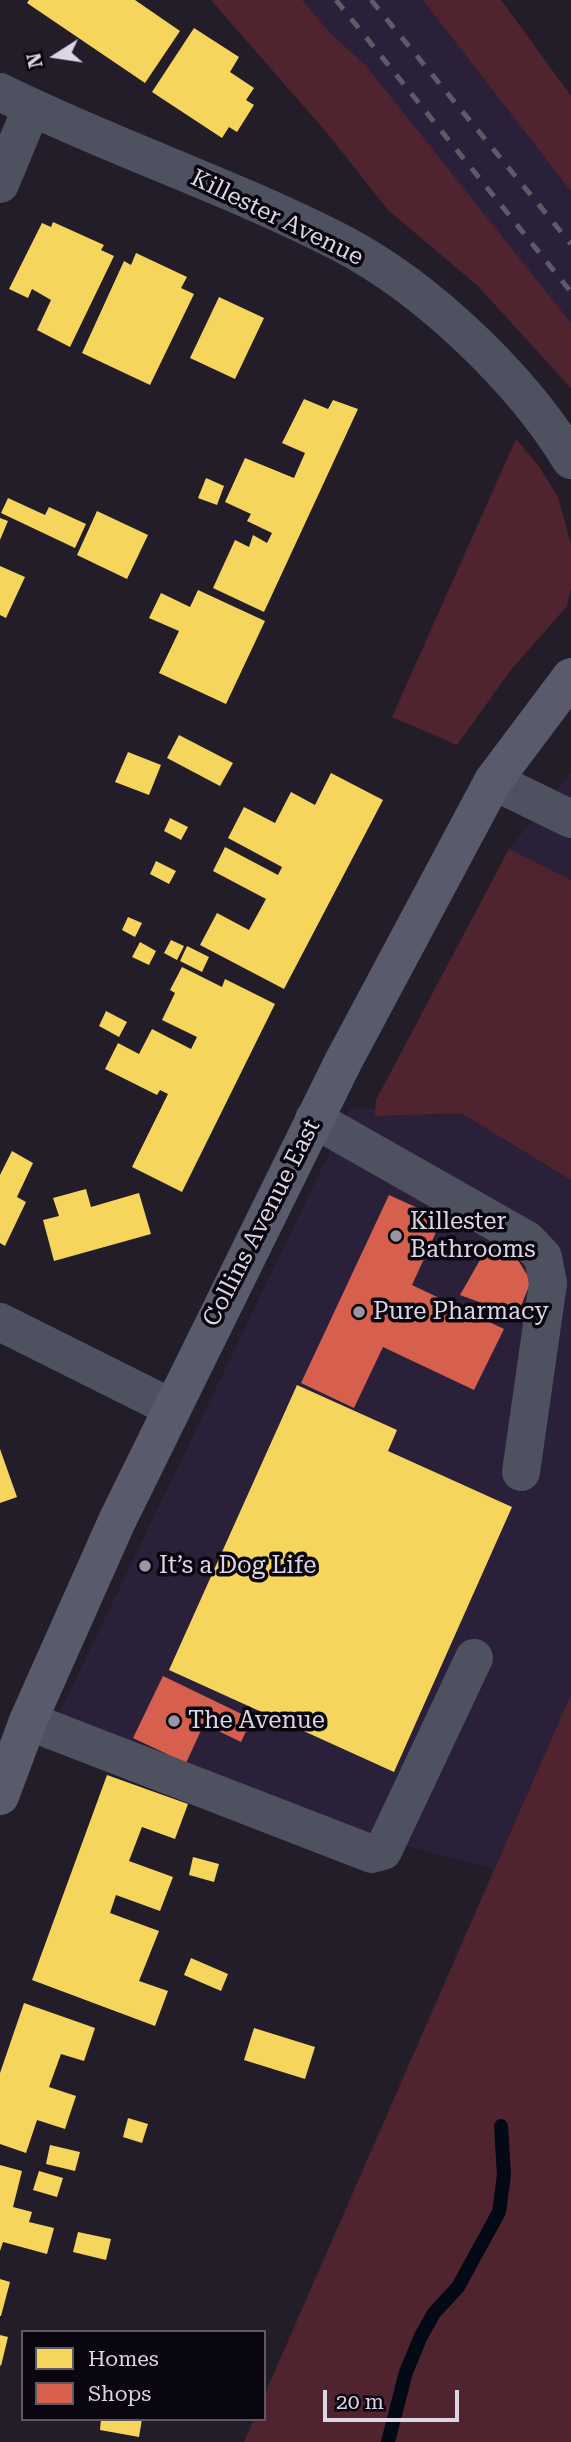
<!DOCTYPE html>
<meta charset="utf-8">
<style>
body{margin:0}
#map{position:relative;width:571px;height:2442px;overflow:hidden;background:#231d29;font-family:"Roboto Serif",serif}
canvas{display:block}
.legend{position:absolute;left:21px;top:2330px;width:245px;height:91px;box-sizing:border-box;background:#0a060f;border:2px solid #5e5964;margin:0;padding:9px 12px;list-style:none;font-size:21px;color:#dbd5e4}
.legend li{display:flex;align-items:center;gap:14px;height:35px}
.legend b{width:35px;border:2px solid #5e5964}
.north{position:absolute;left:21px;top:21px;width:70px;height:70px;-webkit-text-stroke:5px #0a060f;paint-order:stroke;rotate:258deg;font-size:19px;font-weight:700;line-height:28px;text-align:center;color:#dbd5e4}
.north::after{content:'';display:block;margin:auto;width:24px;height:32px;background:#dbd5e4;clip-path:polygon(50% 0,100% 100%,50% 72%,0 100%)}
.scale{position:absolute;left:323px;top:2390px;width:136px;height:32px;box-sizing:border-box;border:4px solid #dbd5e4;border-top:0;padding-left:9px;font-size:21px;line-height:24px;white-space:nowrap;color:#dbd5e4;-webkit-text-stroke:5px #0a060f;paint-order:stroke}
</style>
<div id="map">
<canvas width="571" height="2442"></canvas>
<ul class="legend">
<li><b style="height:19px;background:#f6d55c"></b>Homes</li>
<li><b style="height:19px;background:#d6604d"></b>Shops</li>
</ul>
<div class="north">N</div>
<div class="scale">20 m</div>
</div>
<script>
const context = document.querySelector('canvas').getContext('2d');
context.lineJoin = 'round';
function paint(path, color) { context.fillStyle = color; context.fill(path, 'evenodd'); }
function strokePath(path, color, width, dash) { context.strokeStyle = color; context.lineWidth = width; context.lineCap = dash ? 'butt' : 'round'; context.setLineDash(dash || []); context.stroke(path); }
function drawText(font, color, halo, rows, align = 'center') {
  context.font = font + ' "Roboto Serif",serif'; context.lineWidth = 7; context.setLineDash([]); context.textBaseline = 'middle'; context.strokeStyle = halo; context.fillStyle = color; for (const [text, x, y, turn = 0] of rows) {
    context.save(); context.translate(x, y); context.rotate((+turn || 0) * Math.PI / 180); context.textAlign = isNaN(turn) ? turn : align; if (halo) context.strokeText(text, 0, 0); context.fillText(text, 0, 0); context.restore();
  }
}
const built = new Path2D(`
 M211 0H501L571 96V389L478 286 388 210 328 134Z
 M571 773V880L509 849Z
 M351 1108 461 1113 571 1180V1694L494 1869 42 1749Z`);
const green = new Path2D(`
 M211 0H302L329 32 366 66 571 323V388L478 286 388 210 328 134Z
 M423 0H501L571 96V191Z
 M516 439 538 465 558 497 571 544V588L567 606 510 671 457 745 392 717Z
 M509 849 571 880V1180L461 1113 375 1116 376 1100Z
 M571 1694V2442H244L254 2419H264V2396Z`);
const homes = new Path2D(`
 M29 0H135L180 31 145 83 27 3Z
 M194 28 239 57 230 72 254 88 246 100 254 105 237 132 229 127 222 138 152 92Z
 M53 222 104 245 101 250 114 256 70 347 37 330 51 300 32 289 28 298 9 289 42 223 51 227Z
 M136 253 187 277 181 288 194 294 150 385 82 353 124 261 131 265Z
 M219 297 264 318 235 379 190 358Z
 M304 399 328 409 333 400 358 409 264 612 213 588 235 540 249 547 253 535 267 543 272 533 247 521 251 514 225 502 245 458 294 478 305 453 282 443Z
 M206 478 224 486 217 505 198 498Z
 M8 498 45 515 49 507 86 524 75 548 1 513Z
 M97 511 148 535 127 579 77 555Z
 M0 518 8 521 0 540Z
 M0 566 25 577 6 618 0 615Z
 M198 590 265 621 226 704 159 673 179 631 149 618 161 593 190 607Z
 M179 735 233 763 220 786 167 758Z
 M128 752 161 765 149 795 115 782Z
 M331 773 383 800 284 989 200 945 217 913 249 930 266 899 213 871 225 847 278 875 282 867 228 838 244 807 275 823 291 792 315 805Z
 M170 818 188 827 181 840 164 831Z
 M156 861 176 871 169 884 150 874Z
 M128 917 142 923 135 937 122 930Z
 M171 940 184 946 177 960 164 953Z
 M140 942 156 951 149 965 132 957Z
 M187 946 209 957 202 972 180 961Z
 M182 967 222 987 225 979 275 1004 182 1192 132 1167 168 1094 160 1090 157 1095 105 1069 118 1043 139 1054 152 1029 191 1049 197 1037 162 1020 175 993 170 990Z
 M106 1011 127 1022 119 1037 99 1026Z
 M12 1151 33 1163 17 1197 26 1202 5 1246 0 1243V1175Z
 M86 1189 91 1207 139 1193 151 1234 54 1261 43 1220 59 1216 53 1198Z
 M297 1385 397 1430 388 1451 512 1507 394 1772 169 1670Z
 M0 1449 17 1497 0 1503Z
 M107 1775 188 1804 175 1839 142 1827 129 1861 173 1877 160 1911 116 1895 110 1913 159 1931 139 1981 168 1991 155 2026 32 1980Z
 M193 1857 219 1864 214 1882 189 1875Z
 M191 1958 228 1974 221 1991 184 1975Z
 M24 2003 95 2028 84 2061 61 2054 49 2087 76 2096 65 2129 37 2120 26 2153 0 2144V2073Z
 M254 2028 315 2047 305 2079 244 2060Z
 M128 2118 148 2124 142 2143 123 2137Z
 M50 2145 80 2152 75 2171 46 2164Z
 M0 2165 22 2171 13 2207 32 2212 29 2222 54 2228 47 2254 3 2242 0 2251Z
 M39 2171 63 2178 57 2197 33 2190Z
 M78 2232 111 2239 106 2260 73 2252Z
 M0 2279 10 2282 1 2316H0Z
 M0 2335 8 2337 1 2366 0 2365Z
 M101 2419H142L139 2437 100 2430Z`);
const shops = new Path2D(`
 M389 1195 442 1219 412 1285 504 1329 474 1390 383 1347 354 1408 301 1383Z
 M492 1239 511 1249 531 1281 517 1316 460 1295Z
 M163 1676 252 1719 241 1742 204 1724 186 1763 133 1738Z`);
const stream = new Path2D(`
 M388 2442 406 2372 421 2336 434 2313 458 2287 499 2212 504 2175 501 2126`);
const minor = new Path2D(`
 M0 92C111 147 230 186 341 243 427 288 521 378 571 460
 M0 184 32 107
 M493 781 571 819
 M314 1119 527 1240 543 1257 548 1283 521 1472
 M0 1322 170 1407
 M28 1721 372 1854 383 1851 474 1658`);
const major = new Path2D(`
 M0 1796 28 1721 117 1521 343 1062 493 781 571 677`);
const rail = new Path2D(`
 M336 0 571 292
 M371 0 571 244`);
const markers = [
 [396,1236,7,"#9b95a3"],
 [359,1312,7,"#9b95a3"],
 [145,1566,7,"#9b95a3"],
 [174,1721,7,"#9b95a3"]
];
const streetNames = [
 ["Killester Avenue",277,218,26],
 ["Collins Avenue East",262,1223,-63]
];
const poiNames = [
 ["Killester",410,1222],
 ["Bathrooms",410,1250],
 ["Pure Pharmacy",373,1312],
 ["It’s a Dog Life",159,1566],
 ["The Avenue",188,1721]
];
paint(built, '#2b2039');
paint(green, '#50242e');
paint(homes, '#f6d55c');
paint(shops, '#d6604d');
strokePath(stream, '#030915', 14);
strokePath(minor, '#4e515f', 38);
strokePath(major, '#595b6d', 38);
strokePath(rail, '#5c5b66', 5, [12, 12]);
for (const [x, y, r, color] of markers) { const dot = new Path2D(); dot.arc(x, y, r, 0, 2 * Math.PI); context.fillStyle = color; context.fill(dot); strokePath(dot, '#0a060f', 2.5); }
drawText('24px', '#dbd5e4', '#0a060f', streetNames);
drawText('24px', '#dbd5e4', '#0a060f', poiNames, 'left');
</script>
